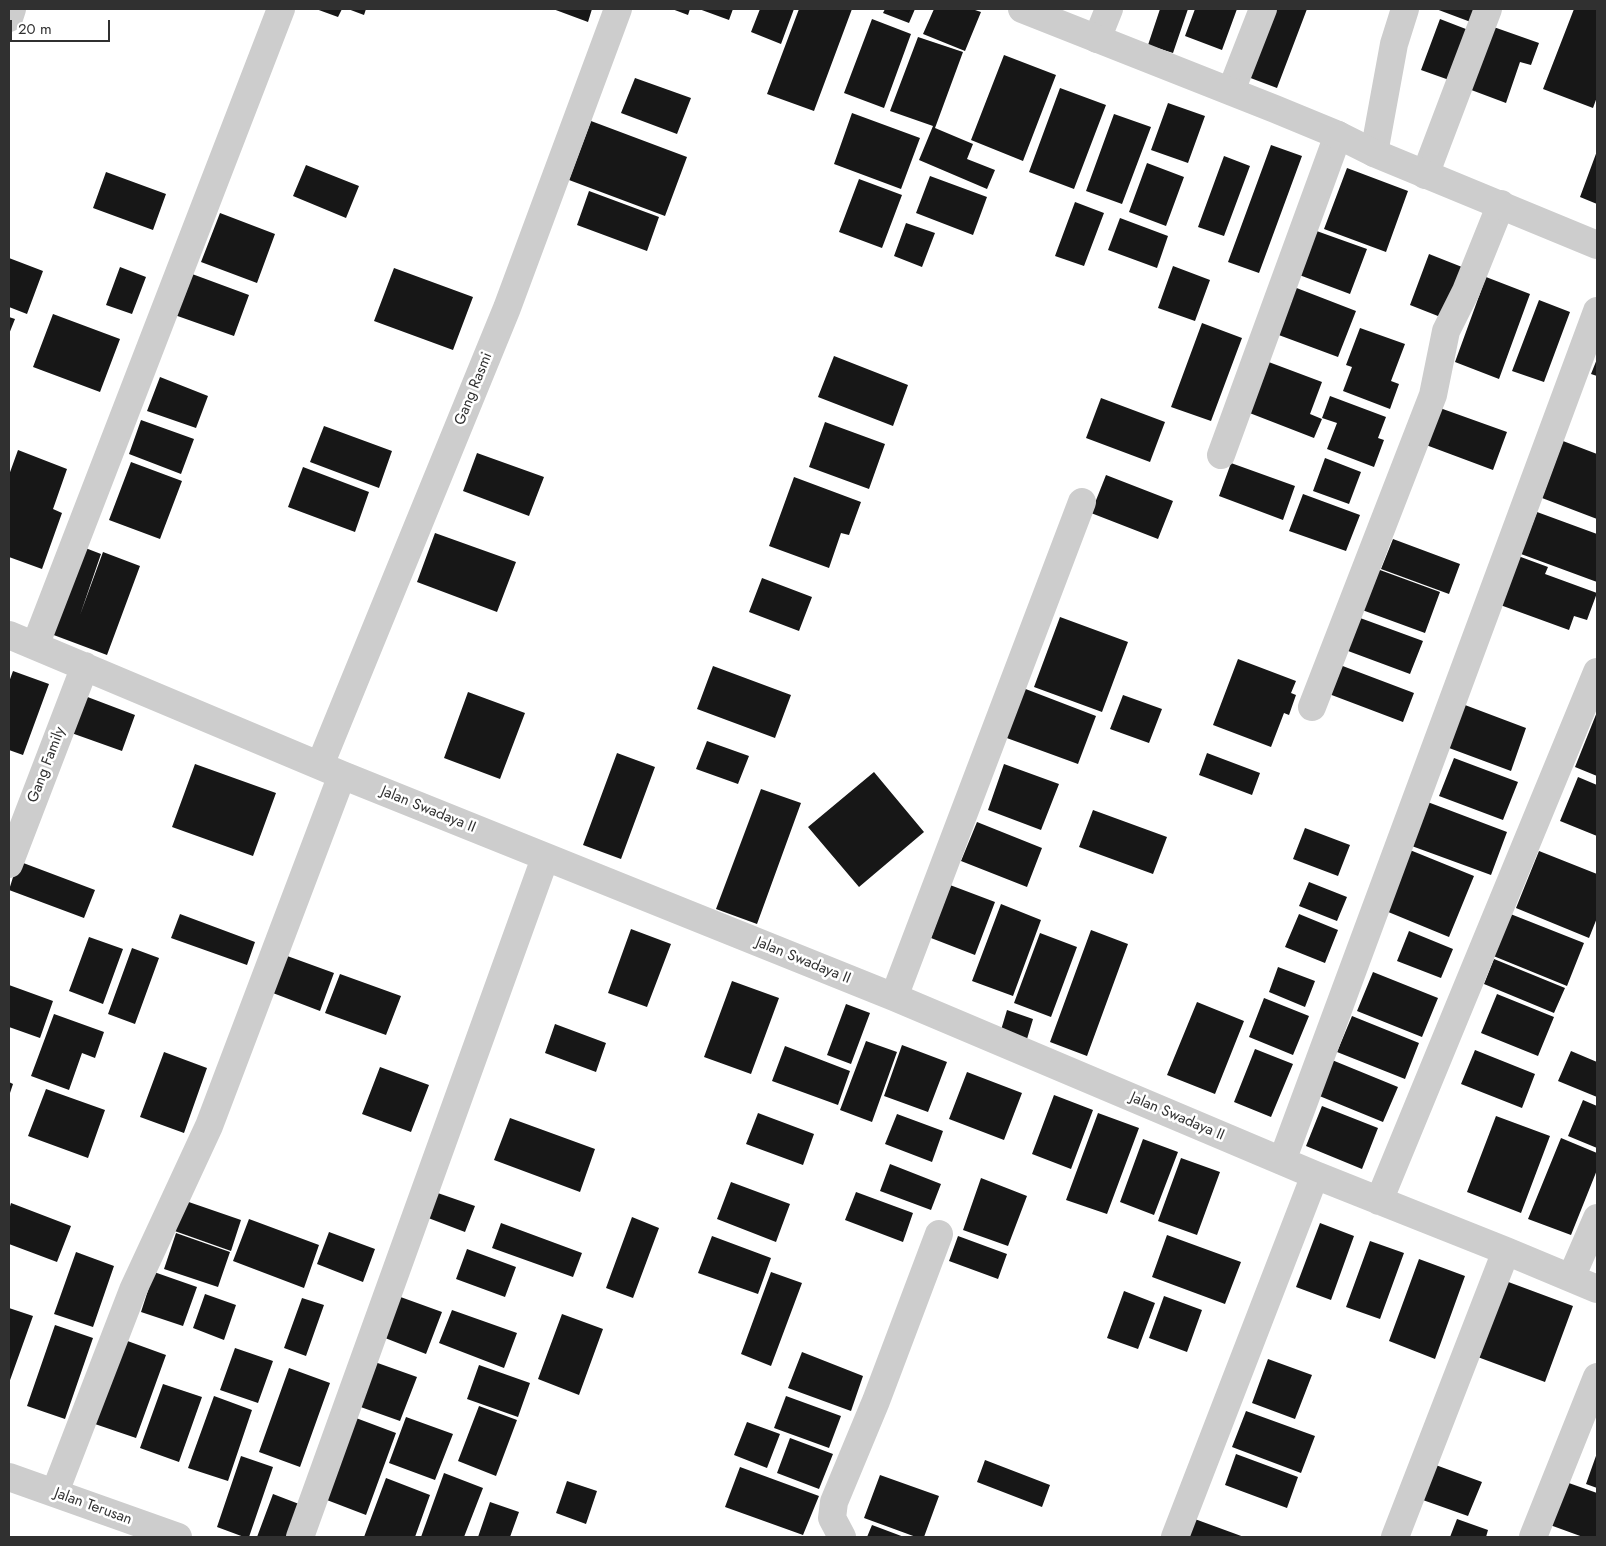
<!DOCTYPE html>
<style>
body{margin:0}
#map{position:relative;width:1606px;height:1546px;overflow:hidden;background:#fff;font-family:Jost,sans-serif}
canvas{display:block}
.frame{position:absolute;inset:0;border:10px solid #303030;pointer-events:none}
.scale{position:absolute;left:10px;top:20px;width:100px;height:22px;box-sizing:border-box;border:2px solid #303030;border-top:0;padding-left:6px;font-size:15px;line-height:18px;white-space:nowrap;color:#303030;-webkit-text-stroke:4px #fff;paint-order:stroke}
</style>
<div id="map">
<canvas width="1606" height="1546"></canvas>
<div class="frame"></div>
<div class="scale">20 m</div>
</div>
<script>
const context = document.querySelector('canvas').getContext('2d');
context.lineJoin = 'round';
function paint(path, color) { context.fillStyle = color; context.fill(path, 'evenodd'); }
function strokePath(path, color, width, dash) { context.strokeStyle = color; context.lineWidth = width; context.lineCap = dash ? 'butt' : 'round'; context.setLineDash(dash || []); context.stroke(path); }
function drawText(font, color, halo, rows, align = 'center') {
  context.font = font + ' Jost,sans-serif'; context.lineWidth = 5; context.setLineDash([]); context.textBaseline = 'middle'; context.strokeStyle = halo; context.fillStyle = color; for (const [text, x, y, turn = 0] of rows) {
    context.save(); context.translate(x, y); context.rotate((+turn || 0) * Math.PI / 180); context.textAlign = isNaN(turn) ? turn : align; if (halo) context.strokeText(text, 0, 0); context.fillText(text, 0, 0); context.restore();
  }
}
const building = new Path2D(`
 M316 9H342L338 17Z
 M348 9H366L364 15Z
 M553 9H592L588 22Z
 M672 9H690L688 15Z
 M699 9H733L729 20Z
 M760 9H794L781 44 751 32Z
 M799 9H852L814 111 767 94Z
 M885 9H915L909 23 883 13Z
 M934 9H972L981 12 965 51 923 34Z
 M1160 9H1188L1173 53 1148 45Z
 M1195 9H1237L1222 50 1185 36Z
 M1265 9H1307L1277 88 1240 74Z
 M1436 9H1482L1476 24Z
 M1574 9H1597V97L1593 108 1543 89Z
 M872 19 911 34 884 108 844 93Z
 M1440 19 1471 31 1452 81 1421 70Z
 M1488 25 1539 43 1531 65 1520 62 1506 103 1466 88Z
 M918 37 963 52 935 128 973 144 967 159 995 170 987 189 919 160 933 126 890 111Z
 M1004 55 1056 75 1023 161 971 140Z
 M635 78 691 98 677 134 621 113Z
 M1060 88 1106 105 1074 189 1029 172Z
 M1168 103 1205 116 1188 163 1151 150Z
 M852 113 920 138 901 189 834 164Z
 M1114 114 1151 127 1122 204 1086 191Z
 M591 121 687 157 665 216 569 180Z
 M1271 145 1302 156 1259 273 1228 262Z
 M1597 151V204L1580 197Z
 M1224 156 1250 166 1224 236 1198 227Z
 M1147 163 1184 177 1166 226 1129 212Z
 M306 165 359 186 346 218 293 196Z
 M1347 168 1408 191 1386 252 1324 229Z
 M106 172 166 194 153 230 93 208Z
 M930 176 987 197 973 235 916 213Z
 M859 179 902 195 882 248 839 232Z
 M589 191 659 217 647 251 577 225Z
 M1075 202 1104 213 1084 266 1055 256Z
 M220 213 275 234 257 283 201 262Z
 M1120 218 1168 236 1157 268 1108 250Z
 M906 223 935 233 922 267 894 256Z
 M1311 229 1367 249 1350 294 1294 273Z
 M1429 254 1462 267 1443 318 1410 305Z
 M9 258 43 271 27 314 9 307Z
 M1173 266 1210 280 1195 321 1158 308Z
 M120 267 146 277 132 314 106 305Z
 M394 268 473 297 453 350 374 321Z
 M184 271 249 295 234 336 169 313Z
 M1486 277 1530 294 1499 379 1455 362Z
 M1294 287 1356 311 1338 357 1276 334Z
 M1539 300 1570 312 1544 382 1512 371Z
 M53 314 120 339 100 392 33 367Z
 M9 317 15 319 9 334Z
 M1202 323 1242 338 1211 421 1171 407Z
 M1360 328 1405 344 1391 381 1399 384 1390 409 1343 391 1352 367 1346 365Z
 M834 356 908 385 893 426 818 397Z
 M1597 359V376L1591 374Z
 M1266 361 1322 382 1310 414 1322 419 1314 438 1247 412Z
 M160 377 208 396 196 428 147 411Z
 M1330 396 1386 417 1378 438 1384 440 1374 467 1327 449 1337 423 1322 418Z
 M1101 398 1165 422 1150 462 1086 438Z
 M1440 408 1507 432 1493 470 1426 445Z
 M141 420 194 439 181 474 129 454Z
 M825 422 885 444 869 489 809 467Z
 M324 426 392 451 379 488 310 462Z
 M1563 441 1597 454V519L1542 498Z
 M18 450 67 469 53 509 62 513 42 569 9 557V475Z
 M477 453 544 477 529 516 463 491Z
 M1325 458 1361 472 1349 504 1313 491Z
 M131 462 182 481 160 539 109 520Z
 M1231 463 1295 486 1283 520 1219 496Z
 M303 467 369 492 355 532 288 507Z
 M1106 475 1173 501 1158 539 1091 513Z
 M794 477 861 502 849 535 841 533 829 568 769 546Z
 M1303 494 1360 515 1346 551 1289 531Z
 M1537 512 1597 534V582L1521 554Z
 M435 533 516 562 497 612 417 582Z
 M1393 539 1460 564 1449 594 1381 569Z
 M75 544 101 554 80 615 103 552 140 566 107 655 43 631Z
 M1510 553 1548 567 1545 574 1597 593 1587 620 1574 616 1569 630 1492 602Z
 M1369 566 1440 592 1425 633 1354 607Z
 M762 578 812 597 799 631 749 612Z
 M1352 615 1423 641 1410 674 1340 648Z
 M1060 617 1128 642 1102 712 1034 687Z
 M1238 659 1296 681 1291 693 1296 695 1289 715 1284 713 1271 747 1213 725Z
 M1340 665 1414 693 1403 722 1329 694Z
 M713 666 791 695 775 738 697 709Z
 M13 671 49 684 23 755 9 750V682Z
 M1023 688 1096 716 1078 764 1004 737Z
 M468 692 525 713 500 779 444 758Z
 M77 693 135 715 122 751 63 730Z
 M1123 695 1162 709 1149 743 1110 729Z
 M1457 702 1526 728 1511 771 1441 745Z
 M1597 712V776L1575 767Z
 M707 741 749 756 738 784 696 769Z
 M617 753 655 767 621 859 583 845Z
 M1207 753 1260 773 1252 795 1199 775Z
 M1454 758 1518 782 1503 820 1439 796Z
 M195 764 276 793 253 856 172 827Z
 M1004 764 1059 784 1041 830 988 810Z
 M874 772 924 832 859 887 808 827Z
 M1578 777 1597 785V836L1560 821Z
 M761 789 801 803 757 924 716 909Z
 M1425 801 1507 832 1491 875 1409 845Z
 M1093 810 1167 837 1153 874 1079 847Z
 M977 822 1042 848 1027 887 961 861Z
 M1305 828 1350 845 1338 876 1293 859Z
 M1405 848 1474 876 1449 937 1381 909Z
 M1539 851 1597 874V918L1589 938 1516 908Z
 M18 861 95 890 84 918 9 890Z
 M1309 882 1347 897 1337 921 1299 906Z
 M950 885 995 902 975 955 931 938Z
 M1001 904 1041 920 1013 996 972 981Z
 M1508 913 1584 943 1567 986 1491 955Z
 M180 914 255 942 247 965 171 938Z
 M1299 914 1338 930 1325 963 1285 947Z
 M631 929 671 944 647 1007 608 993Z
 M1091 930 1128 944 1087 1056 1050 1042Z
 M1409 931 1453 949 1441 978 1397 961Z
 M1040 933 1077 947 1051 1017 1014 1003Z
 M89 937 123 949 103 1004 69 991Z
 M132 948 159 958 135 1024 108 1014Z
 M279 953 334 973 320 1011 265 990Z
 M1494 959 1565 988 1554 1013 1484 984Z
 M1278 967 1315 981 1305 1007 1269 992Z
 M1373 972 1438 998 1422 1037 1357 1011Z
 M340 974 401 996 386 1035 325 1013Z
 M732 981 779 998 751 1074 704 1057Z
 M9 985 53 1001 40 1038 9 1027Z
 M1497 994 1554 1017 1538 1056 1481 1033Z
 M1264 998 1309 1016 1293 1055 1249 1037Z
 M1197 1002 1244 1021 1215 1094 1167 1075Z
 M846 1004 870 1013 851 1064 827 1055Z
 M1007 1010 1033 1019 1027 1039 1001 1030Z
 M54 1014 104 1032 95 1058 82 1053 69 1090 31 1076Z
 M1352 1016 1419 1043 1405 1079 1337 1052Z
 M555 1024 606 1043 596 1072 545 1053Z
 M866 1041 897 1052 872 1122 840 1110Z
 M902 1045 947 1062 928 1112 884 1096Z
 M785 1046 850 1071 838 1105 772 1081Z
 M1255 1049 1293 1064 1271 1117 1234 1102Z
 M1475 1050 1535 1074 1522 1108 1461 1084Z
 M1571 1051 1597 1062V1097L1558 1081Z
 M164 1052 207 1068 184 1133 140 1117Z
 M1332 1060 1398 1087 1383 1122 1317 1095Z
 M380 1067 429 1085 411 1132 362 1114Z
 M967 1072 1022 1093 1004 1140 949 1119Z
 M9 1082 13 1084 9 1096Z
 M46 1089 105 1110 88 1158 28 1136Z
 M1054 1095 1093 1110 1071 1169 1032 1154Z
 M1583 1100 1597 1106V1148L1568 1136Z
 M1322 1106 1378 1128 1362 1169 1306 1146Z
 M758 1113 814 1134 803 1165 746 1144Z
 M1098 1113 1139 1128 1107 1214 1066 1200Z
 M897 1114 943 1131 932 1162 885 1144Z
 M1496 1116 1550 1136 1521 1213 1467 1192Z
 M510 1118 595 1149 580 1192 494 1160Z
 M1561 1138 1597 1153V1170L1571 1235 1528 1219Z
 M1143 1139 1178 1152 1154 1215 1120 1202Z
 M1181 1158 1220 1172 1197 1235 1158 1221Z
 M890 1164 941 1184 931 1210 880 1191Z
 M981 1178 1027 1196 1008 1246 963 1230Z
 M731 1182 790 1204 776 1242 717 1219Z
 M432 1191 475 1206 465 1232 423 1216Z
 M856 1192 913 1213 903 1242 845 1220Z
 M180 1199 241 1220 231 1251 169 1229Z
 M11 1203 71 1226 57 1262 9 1244V1210Z
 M632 1217 659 1228 633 1298 606 1288Z
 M249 1219 319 1245 304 1288 233 1261Z
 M501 1223 582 1253 573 1277 492 1248Z
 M1320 1223 1354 1236 1331 1300 1296 1287Z
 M329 1232 375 1249 363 1282 317 1264Z
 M176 1233 230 1252 218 1287 164 1269Z
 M1167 1235 1241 1262 1225 1304 1152 1277Z
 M712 1236 771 1258 758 1294 698 1273Z
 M958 1236 1007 1254 998 1279 949 1261Z
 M1370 1241 1404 1253 1380 1319 1346 1307Z
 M467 1249 516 1267 505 1297 456 1279Z
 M76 1252 114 1266 93 1327 54 1314Z
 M1419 1259 1465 1276 1435 1359 1389 1341Z
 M154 1272 197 1287 183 1326 141 1312Z
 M771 1272 802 1283 771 1366 741 1354Z
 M1503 1280 1573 1306 1545 1382 1475 1356Z
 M1124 1291 1155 1303 1138 1349 1107 1338Z
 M205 1294 236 1305 224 1340 193 1328Z
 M395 1295 442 1312 426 1354 380 1336Z
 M1164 1296 1202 1310 1187 1352 1149 1338Z
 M302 1298 324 1305 306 1356 284 1348Z
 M9 1308 33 1316 9 1383Z
 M452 1310 517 1333 504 1368 439 1343Z
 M562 1314 603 1329 579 1395 538 1379Z
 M55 1325 93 1338 65 1419 27 1406Z
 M122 1339 166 1355 136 1438 92 1423Z
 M235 1348 273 1361 258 1403 220 1390Z
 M802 1352 863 1376 851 1411 788 1388Z
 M1268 1359 1312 1375 1295 1419 1252 1403Z
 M372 1361 417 1377 400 1421 355 1405Z
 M479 1365 530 1383 518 1417 467 1399Z
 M289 1368 330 1383 300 1467 259 1452Z
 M163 1384 202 1397 179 1462 140 1448Z
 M214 1396 252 1410 228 1481 188 1468Z
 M786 1396 841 1416 829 1448 774 1428Z
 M479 1406 517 1420 496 1476 458 1461Z
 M1246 1411 1315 1436 1301 1473 1232 1447Z
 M348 1415 396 1433 366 1515 319 1497Z
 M406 1417 453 1434 435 1480 389 1463Z
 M747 1422 780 1434 767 1468 734 1455Z
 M790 1438 833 1454 819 1489 777 1473Z
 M1597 1453V1488L1586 1484Z
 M1236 1454 1298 1477 1287 1508 1225 1485Z
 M241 1456 273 1467 249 1537H244L217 1527Z
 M985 1460 1050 1485 1042 1507 977 1482Z
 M1433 1464 1482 1482 1468 1516 1420 1499Z
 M740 1467 819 1496 803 1535 725 1507Z
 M444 1473 483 1488 464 1537H421Z
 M880 1475 939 1496 924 1537H916L864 1518Z
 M386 1478 430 1495 415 1537H364Z
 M567 1481 597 1491 586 1524 556 1513Z
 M1566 1482 1597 1493V1537H1583L1550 1525Z
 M273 1494 299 1504 287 1537H257Z
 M490 1502 519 1512 510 1537H478Z
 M1192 1518 1244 1537H1185Z
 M1457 1519 1488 1530 1486 1537H1450Z
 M872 1525 904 1537H867Z`);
const minor = new Path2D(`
 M9 18 12 9
 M1097 39 1109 9
 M1231 91 1263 9
 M1374 153 1394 44 1405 9
 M1425 175 1488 9
 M1221 455 1338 135
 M9 635 342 775 894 997 1315 1175 1506 1251 1597 1289
 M35 646 281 9
 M1312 707 1433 395 1446 331 1466 291 1501 204
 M320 765 507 308 618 9
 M9 864 85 666
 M894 997 1082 502
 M1282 1161 1597 311
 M1379 1201 1597 672
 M1571 1278 1597 1218
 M9 1477 178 1537
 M55 1492 133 1290 209 1126 342 775
 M300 1537 545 858
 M842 1537 832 1518 834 1502 876 1401 939 1234
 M1175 1537 1315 1175
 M1395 1537 1506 1251
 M1533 1537 1597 1377`);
const tertiary = new Path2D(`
 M1022 9 1275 109 1338 135 1374 153 1597 245`);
const streetNames = [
 ["Gang Rasmi",474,389,-68],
 ["Gang Family",47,765,-69],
 ["Jalan Swadaya II",428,810,22],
 ["Jalan Swadaya II",803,961,22],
 ["Jalan Swadaya II",1177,1117,23],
 ["Jalan Terusan",93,1507,20]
];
paint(building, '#171717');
strokePath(minor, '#cdcdcd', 28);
strokePath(tertiary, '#cdcdcd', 28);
drawText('15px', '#303030', '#fff', streetNames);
</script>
